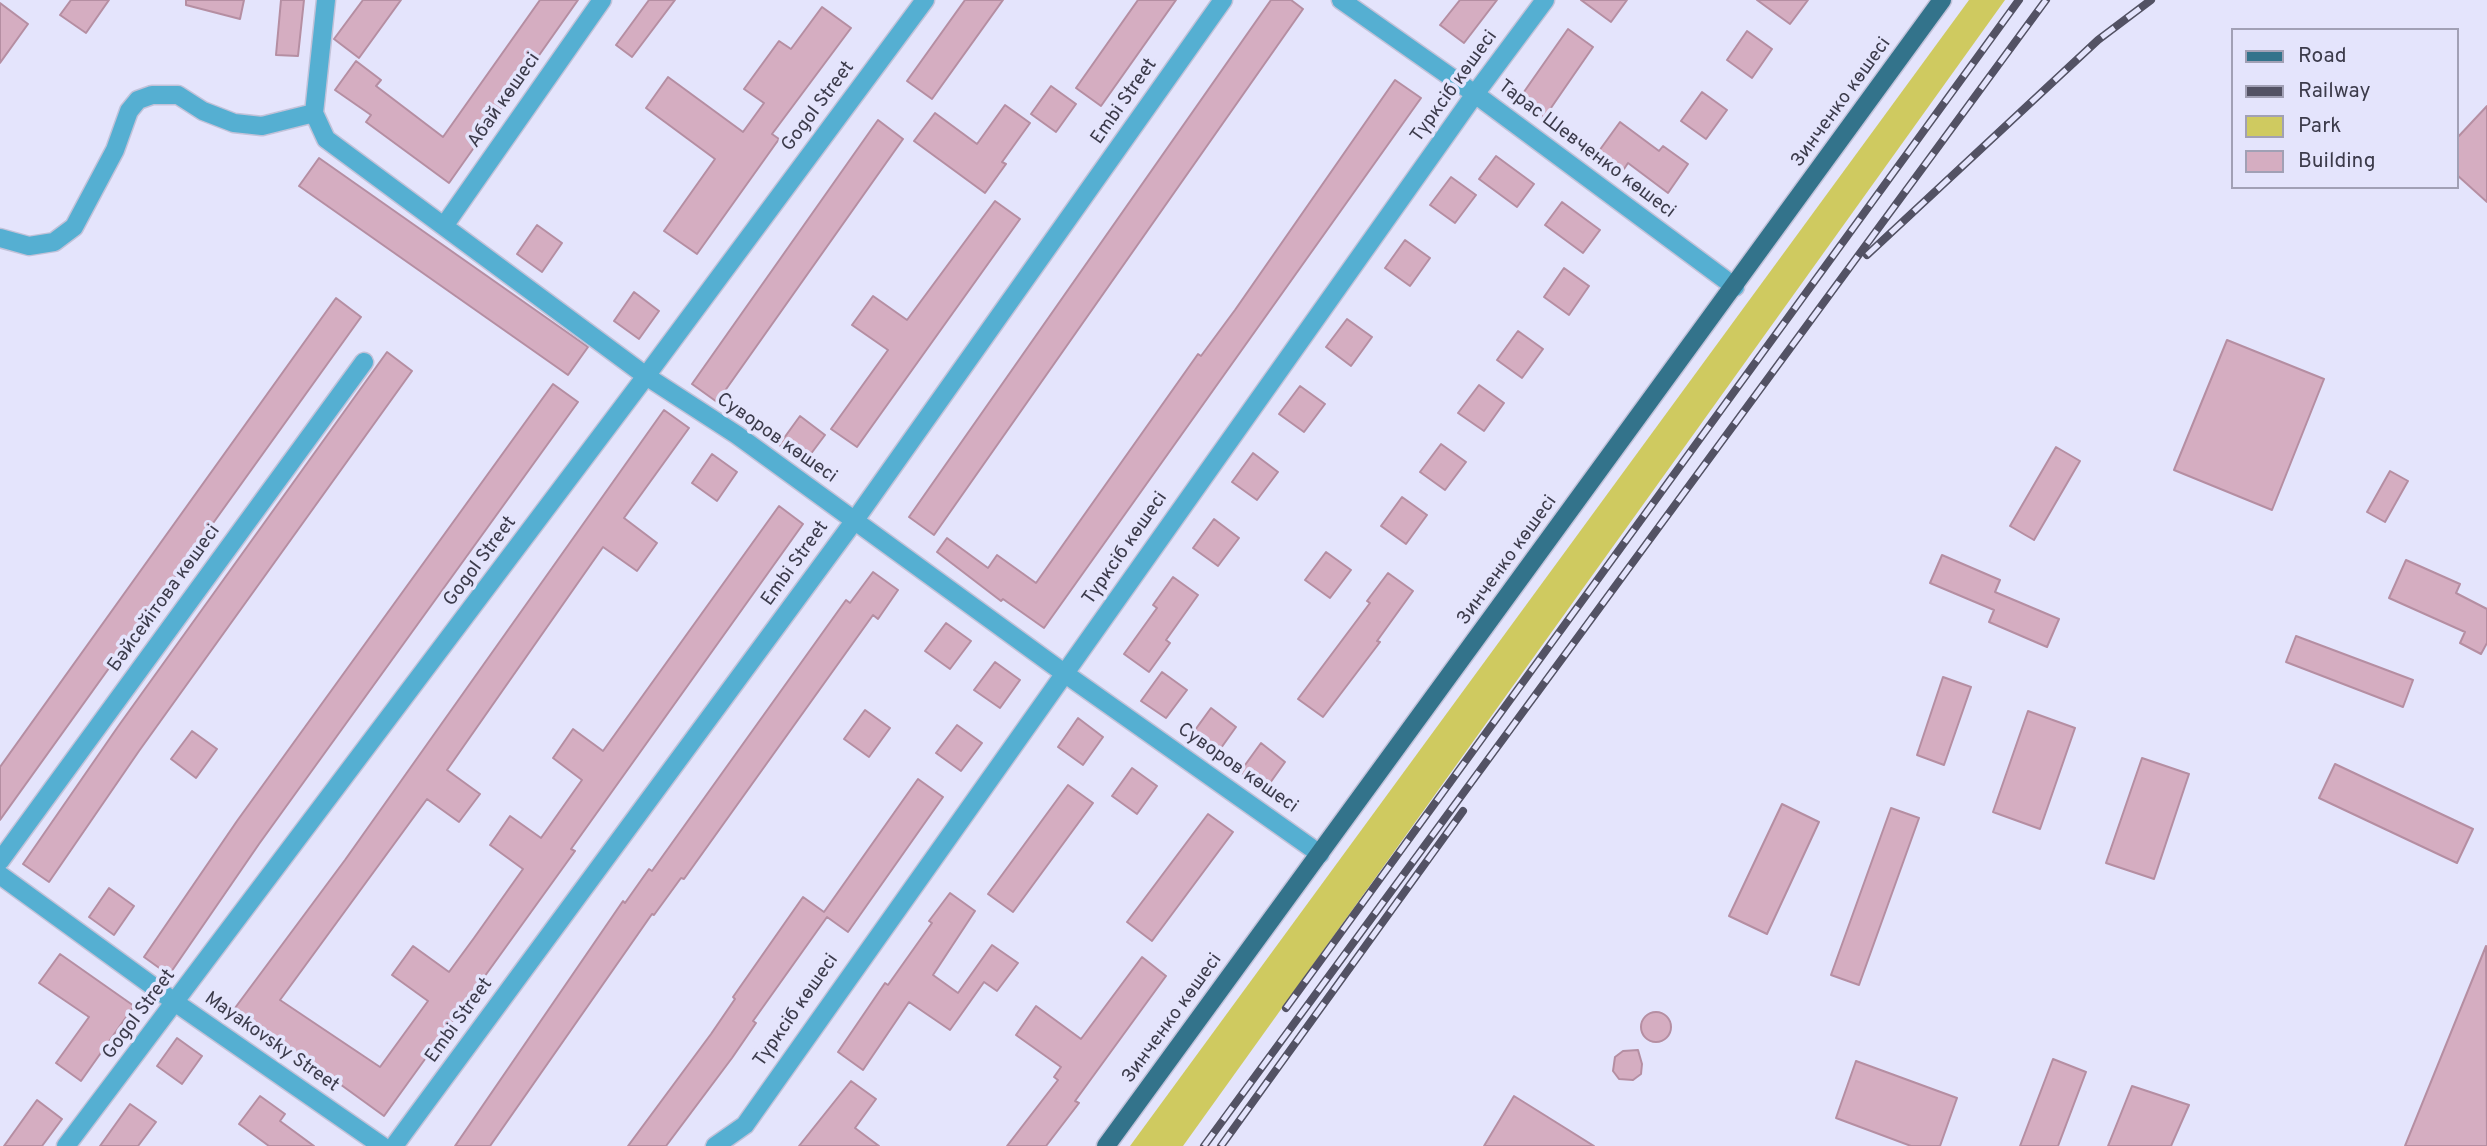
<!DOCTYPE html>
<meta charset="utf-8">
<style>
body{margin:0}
#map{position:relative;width:2487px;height:1146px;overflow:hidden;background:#e4e4fc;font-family:Overpass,sans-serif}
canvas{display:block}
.legend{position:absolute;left:2231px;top:28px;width:228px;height:161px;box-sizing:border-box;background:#e4e4fc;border:2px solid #a1a0b5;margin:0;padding:9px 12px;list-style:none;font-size:21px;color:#3c3b4b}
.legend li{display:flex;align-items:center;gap:14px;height:35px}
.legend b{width:35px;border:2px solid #a1a0b5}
</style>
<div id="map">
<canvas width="2487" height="1146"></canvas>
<ul class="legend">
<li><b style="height:9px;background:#33738b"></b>Road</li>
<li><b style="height:9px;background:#535264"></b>Railway</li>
<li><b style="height:19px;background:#cfca60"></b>Park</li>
<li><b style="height:19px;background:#d5adc1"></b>Building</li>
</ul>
</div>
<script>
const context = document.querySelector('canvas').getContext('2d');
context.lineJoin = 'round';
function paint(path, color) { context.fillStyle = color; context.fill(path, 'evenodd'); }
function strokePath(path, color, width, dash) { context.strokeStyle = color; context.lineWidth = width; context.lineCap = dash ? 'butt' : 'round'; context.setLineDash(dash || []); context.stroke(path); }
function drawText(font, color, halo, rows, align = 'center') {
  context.font = font + ' Overpass,sans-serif'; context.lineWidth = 7; context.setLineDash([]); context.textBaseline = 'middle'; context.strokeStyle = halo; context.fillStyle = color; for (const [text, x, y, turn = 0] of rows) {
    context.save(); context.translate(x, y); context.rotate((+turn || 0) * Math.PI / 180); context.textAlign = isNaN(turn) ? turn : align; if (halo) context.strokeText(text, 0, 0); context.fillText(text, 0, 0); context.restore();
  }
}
const green = new Path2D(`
 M1969 0H2005L1183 1146H1130Z`);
const building = new Path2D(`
 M71 0H109L86 33 60 15Z
 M186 0H244L240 19 186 5Z
 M281 0H304L298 56 276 55Z
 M363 0H401L359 58 334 39Z
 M540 0H578L449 183 366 122 371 115 335 90 356 61 381 80 376 86 443 137Z
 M649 0H675L632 57 616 45Z
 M965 0H1003L932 99 907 81Z
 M1138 0H1176L1101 106 1076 88Z
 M1271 0H1291L1303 9 934 535 909 517Z
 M1460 0H1497L1464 43 1440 25Z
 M1581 0H1627L1611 22Z
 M1757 0H1808L1790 24Z
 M0 3 28 24 0 63Z
 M822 7 851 28 772 134 779 139 697 254 664 231 715 159 646 108 668 77 743 132 764 103 744 89 779 41 791 49Z
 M1568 29 1593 47 1544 118 1519 99Z
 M1747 31 1772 49 1752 78 1727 60Z
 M1395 80 1421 98 1044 628 1003 599 1001 601 937 552 947 538 988 568 997 555 1036 583 1198 354 1201 356 1235 310Z
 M1051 86 1076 104 1056 132 1031 114Z
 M1702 92 1727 110 1706 139 1681 121Z
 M1005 105 1030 123 1002 162 1006 164 985 193 914 141 935 113 977 144Z
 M2487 106V202L2457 175V138Z
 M878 120 903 139 717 402 692 384Z
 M1620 122 1659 151 1663 146 1688 164 1668 193 1628 163 1624 169 1599 151Z
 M1496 156 1534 184 1517 207 1479 179Z
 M319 158 588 347 568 375 299 186Z
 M1451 177 1476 195 1455 223 1430 205Z
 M995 201 1020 219 857 447 831 429 888 350 852 325 873 296 907 320Z
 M1562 202 1600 230 1583 253 1545 225Z
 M537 225 562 243 542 272 517 254Z
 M1405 240 1430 258 1410 286 1385 268Z
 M1564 268 1589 286 1569 315 1544 297Z
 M634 292 659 311 639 339 614 321Z
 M336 298 361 317 0 820V767Z
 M1347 319 1372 337 1351 366 1326 347Z
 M1518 331 1543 349 1522 378 1497 360Z
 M2227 340 2324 379 2272 510 2174 470Z
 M387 352 412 371 139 751 49 882 23 864 117 728Z
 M553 384 578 402 259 844 169 975 144 957 237 821Z
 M1479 385 1504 403 1484 431 1458 413Z
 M1300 386 1325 404 1304 432 1279 414Z
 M664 410 689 428 624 518 657 543 637 571 603 547 447 770 480 794 459 822 427 799 280 1000 380 1067 428 1001 392 975 413 946 449 972 474 938 523 869 490 845 510 816 541 838 582 780 553 758 573 729 603 751 779 506 803 524 571 849 575 851 384 1116 235 1008 345 860Z
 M800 416 825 435 804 463 779 445Z
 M1441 444 1466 462 1445 490 1420 472Z
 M2056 447 2080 461 2034 540 2010 526Z
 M1253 453 1278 472 1257 500 1232 482Z
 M712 454 737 472 717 501 692 483Z
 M2390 471 2408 481 2385 522 2367 512Z
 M1402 497 1427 515 1406 544 1381 526Z
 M1214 519 1239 538 1218 566 1193 548Z
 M1326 552 1351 570 1330 598 1305 580Z
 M1942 555 2000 580 1995 592 2059 619 2047 647 1989 622 1994 610 1930 583Z
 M2406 560 2460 584 2456 593 2487 609V643L2481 654 2460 643 2465 632 2389 598Z
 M873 572 898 590 878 619 873 615 684 879 681 878 654 915 652 914 490 1146H455L623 901 625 903 649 869 652 871 846 600 850 603Z
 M1388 573 1413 591 1377 641 1380 642 1323 717 1298 699 1370 603 1367 601Z
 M1173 577 1198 595 1166 640 1170 643 1149 672 1124 654 1157 608 1153 605Z
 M946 623 971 641 950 669 925 651Z
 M2296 636 2413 680 2403 707 2286 662Z
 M995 662 1020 680 1000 708 974 690Z
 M1162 672 1187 690 1166 718 1141 701Z
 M1943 677 1971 687 1944 765 1917 755Z
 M1211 708 1236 727 1216 755 1190 737Z
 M865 710 890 728 869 757 844 739Z
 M2028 711 2075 728 2040 829 1993 812Z
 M1078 718 1103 737 1083 765 1058 747Z
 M957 725 982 743 961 771 936 753Z
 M192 731 217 749 196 778 171 759Z
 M1261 743 1285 762 1265 790 1240 772Z
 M2142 758 2189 774 2154 879 2106 863Z
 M2335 764 2473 829 2457 863 2319 798Z
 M1132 768 1157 786 1137 814 1112 796Z
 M918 779 943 797 848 932 827 917 753 1021 756 1023 732 1058 666 1146H628L711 1034 735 999 733 997 803 897 824 912Z
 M1068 785 1093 803 1013 912 988 894Z
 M1782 804 1819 822 1767 934 1729 916Z
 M1891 808 1919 818 1859 985 1831 975Z
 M1208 814 1233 832 1152 941 1127 922Z
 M109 888 134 906 114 935 89 917Z
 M950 893 975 911 933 975 958 993 992 945 1018 963 997 991 984 982 950 1030 909 1002 863 1070 838 1052 885 983 888 985 932 923 929 921Z
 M2486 946 2487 1146H2405Z
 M60 954 134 1006 81 1081 56 1063 89 1017 39 983Z
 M1142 957 1166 976 1075 1101 1079 1103 1046 1146H1007L1058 1080 1054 1077 1061 1067 1016 1035 1036 1006 1081 1039Z
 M1641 1027a15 15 0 1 1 30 0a15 15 0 1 1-30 0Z
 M177 1038 202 1056 182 1084 157 1066Z
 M1638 1050 1642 1064 1641 1074 1633 1080 1619 1079 1613 1071 1615 1057 1623 1051Z
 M2053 1059 2086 1072 2058 1146H2020Z
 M1856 1061 1957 1098 1940 1146H1911L1836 1118Z
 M851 1081 876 1099 855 1128 879 1146H799Z
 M2132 1086 2189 1105 2171 1146H2108Z
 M260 1096 285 1114 280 1121 314 1146H269L239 1124Z
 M1514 1096 1594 1146H1484Z
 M37 1100 62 1119 42 1146H4Z
 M130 1104 156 1122 138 1146H100Z`);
const minor = new Path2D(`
 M326 0 314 113 326 139 646 376 737 435 1064 673 1320 854
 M1341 0 1475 94 1735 287
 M444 226 602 0
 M0 238 29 246 54 242 74 227 115 150 129 111 138 100 152 95H178L203 111 234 123 262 126 314 113
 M0 861 364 362
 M0 875 176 1003 382 1146
 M66 1146 646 376 925 0
 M394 1146 855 520 1223 0
 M715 1146 745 1125 1475 94 1545 0`);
const major = new Path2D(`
 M1106 1146 1942 0`);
const rail = new Path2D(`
 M1867 255 2098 40 2151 0
 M1286 1008 2019 0
 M1204 1146 2046 0
 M1221 1146 1463 811`);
const streetNames = [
 ["Түрксіб көшесі",1455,87,-54],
 ["Абай көшесі",505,101,-55],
 ["Embi Street",1125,102,-55],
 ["Зинченко көшесі",1842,103,-54],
 ["Gogol Street",819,107,-53],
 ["Тарас Шевченко көшесі",1586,150,37],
 ["Суворов көшесі",776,439,35],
 ["Түрксіб көшесі",1126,549,-55],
 ["Зинченко көшесі",1508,561,-54],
 ["Gogol Street",481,562,-53],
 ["Embi Street",796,564,-54],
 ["Бәйсейітова көшесі",165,599,-54],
 ["Суворов көшесі",1237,769,35],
 ["Түрксіб көшесі",797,1011,-55],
 ["Gogol Street",140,1015,-53],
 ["Зинченко көшесі",1173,1019,-54],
 ["Embi Street",460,1021,-54],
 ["Mayakovsky Street",271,1043,35]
];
paint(green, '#cfca60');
paint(building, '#d5adc1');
strokePath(building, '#b58ea2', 2);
strokePath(minor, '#c2c2d9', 21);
strokePath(major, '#c2c2d9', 21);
strokePath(minor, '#55afd2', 18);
strokePath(major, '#33738b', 18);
strokePath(rail, '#535264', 8);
strokePath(rail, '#e4e4fc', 5, [16]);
drawText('19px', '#3c3b4b', '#e4e4fc', streetNames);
</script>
